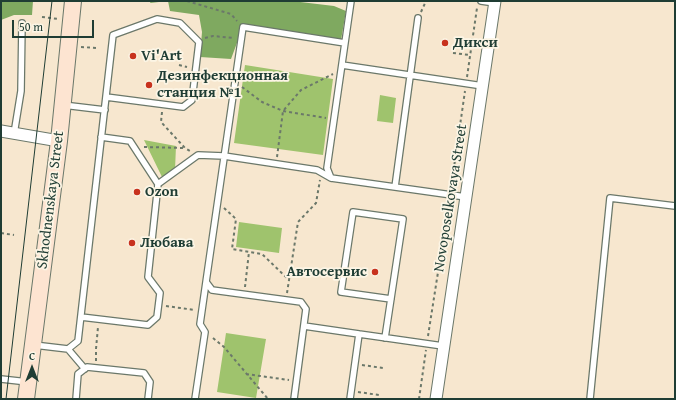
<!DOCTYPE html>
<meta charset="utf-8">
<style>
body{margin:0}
#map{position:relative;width:676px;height:400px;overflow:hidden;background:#f7e7cf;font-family:"Gentium Book Plus",serif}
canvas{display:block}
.frame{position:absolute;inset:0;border:2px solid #1f3d34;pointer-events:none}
.north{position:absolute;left:12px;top:348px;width:40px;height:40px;-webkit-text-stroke:3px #fcf5e5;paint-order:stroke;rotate:0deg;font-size:11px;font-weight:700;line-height:16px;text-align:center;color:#1f3d34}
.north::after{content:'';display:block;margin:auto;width:14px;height:18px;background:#1f3d34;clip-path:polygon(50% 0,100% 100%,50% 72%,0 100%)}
.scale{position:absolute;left:12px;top:20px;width:82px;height:18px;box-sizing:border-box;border:2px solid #1f3d34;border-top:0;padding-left:5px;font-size:12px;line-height:14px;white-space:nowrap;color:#1f3d34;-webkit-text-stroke:3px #fcf5e5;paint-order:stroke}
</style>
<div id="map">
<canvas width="676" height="400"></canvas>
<div class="frame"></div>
<div class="north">С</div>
<div class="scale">50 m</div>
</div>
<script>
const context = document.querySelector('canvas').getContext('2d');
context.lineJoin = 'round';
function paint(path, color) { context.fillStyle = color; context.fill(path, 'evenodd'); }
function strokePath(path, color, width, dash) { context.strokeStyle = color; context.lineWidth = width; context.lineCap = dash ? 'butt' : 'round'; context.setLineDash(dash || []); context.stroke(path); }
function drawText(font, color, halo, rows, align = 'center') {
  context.font = font + ' "Gentium Book Plus",serif'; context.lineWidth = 3.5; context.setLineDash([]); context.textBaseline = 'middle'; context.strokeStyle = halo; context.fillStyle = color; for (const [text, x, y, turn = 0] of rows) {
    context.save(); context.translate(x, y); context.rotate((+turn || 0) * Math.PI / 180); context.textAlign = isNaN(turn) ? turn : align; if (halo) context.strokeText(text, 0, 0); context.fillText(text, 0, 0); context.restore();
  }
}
const green = new Path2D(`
 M245 65 333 79 323 155 234 143Z
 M380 95 396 98 393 123 377 121Z
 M144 140 176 146 175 170 162 177Z
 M239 222 282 228 279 253 236 247Z
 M226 333 266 339 256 398 217 392Z`);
const forest = new Path2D(`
 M1 1H33L32 15H14L1 20Z
 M151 1H292L334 6 346 11 341 40 244 24 231 59 200 57 202 32 199 15 170 11 168 1 150 3Z`);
const path = new Path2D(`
 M187 1 231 14 237 21
 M421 12 426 1
 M42 17 59 19
 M205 38 213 36 234 38
 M81 47 97 48
 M453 53 470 55
 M179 65 187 67
 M467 77 477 8
 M242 87 262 102 283 111 326 118
 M162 112 161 122 185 148 190 151
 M144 147 185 148
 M277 157 283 111 301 90 333 74
 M451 188 465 91
 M224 208 236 219 232 249 262 254 288 279
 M1 233 14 235
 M245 287 249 252
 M287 293 298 222 316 203 320 180
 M166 306 195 310
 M428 336 449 202
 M213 338 224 347 268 399
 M96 361V349L98 327
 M362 365 383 368
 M246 374 289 380
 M358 392 379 395
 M419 399 426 350`);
const lane = new Path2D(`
 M351 1 327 168 331 178 466 197
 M481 1 495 3
 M342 65 483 86
 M63 105 105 110
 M14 134 21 91 22 23
 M158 184 198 155 224 156 317 170 331 178
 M395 187 418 18
 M81 317 148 325 157 317 160 293 148 277 158 184 130 141 101 137
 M304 326 359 334
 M385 338 403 219 353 212 341 292 391 299
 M34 345 68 349 78 341 113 35 157 19 180 23 199 42 192 100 183 107 106 97
 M68 349 85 369
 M1 379 28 382
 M76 399 78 374 87 367 144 373 150 382 148 399
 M195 399 205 332 200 324 206 282
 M294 399 306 309 301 302 212 290 206 282 243 27 345 43
 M350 399 359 334 443 346
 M590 399 610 198 675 206`);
const street = new Path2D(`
 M1 131 59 141
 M436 399 495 1`);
const secondary = new Path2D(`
 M26 399 59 141 73 1`);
const tram = new Path2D(`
 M6 399 52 1`);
const markers = [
 [445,43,4,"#c8321e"],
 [133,56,4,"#c8321e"],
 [149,85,4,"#c8321e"],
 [137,192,4,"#c8321e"],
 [132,243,4,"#c8321e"],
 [375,272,4,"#c8321e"]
];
const poiNames = [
 ["Дикси",453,43],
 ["Vi'Art",141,56],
 ["Дезинфекционная",157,76],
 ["станция №1",157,93],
 ["Ozon",145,192],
 ["Любава",140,243],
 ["Автосервис",367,272,"right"]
];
const streetNames = [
 ["Novoposelkovaya Street",451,198,-81],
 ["Skhodnenskaya Street",51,200,-83]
];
paint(green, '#9fc36d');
paint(forest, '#7fa960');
strokePath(lane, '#6b786a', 8);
strokePath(street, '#6b786a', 13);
strokePath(secondary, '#6b786a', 18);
strokePath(path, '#6b786a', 2, [3, 3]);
strokePath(lane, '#fff', 5.5);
strokePath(street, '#fff', 11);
strokePath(secondary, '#fde4d1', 16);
strokePath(tram, '#1f3d34', 1);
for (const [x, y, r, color] of markers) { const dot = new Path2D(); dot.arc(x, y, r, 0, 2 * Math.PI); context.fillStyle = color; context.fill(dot); strokePath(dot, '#fcf5e5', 1.5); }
drawText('bold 15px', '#1f3d34', '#fcf5e5', poiNames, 'left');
drawText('15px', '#1f3d34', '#fcf5e5', streetNames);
</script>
